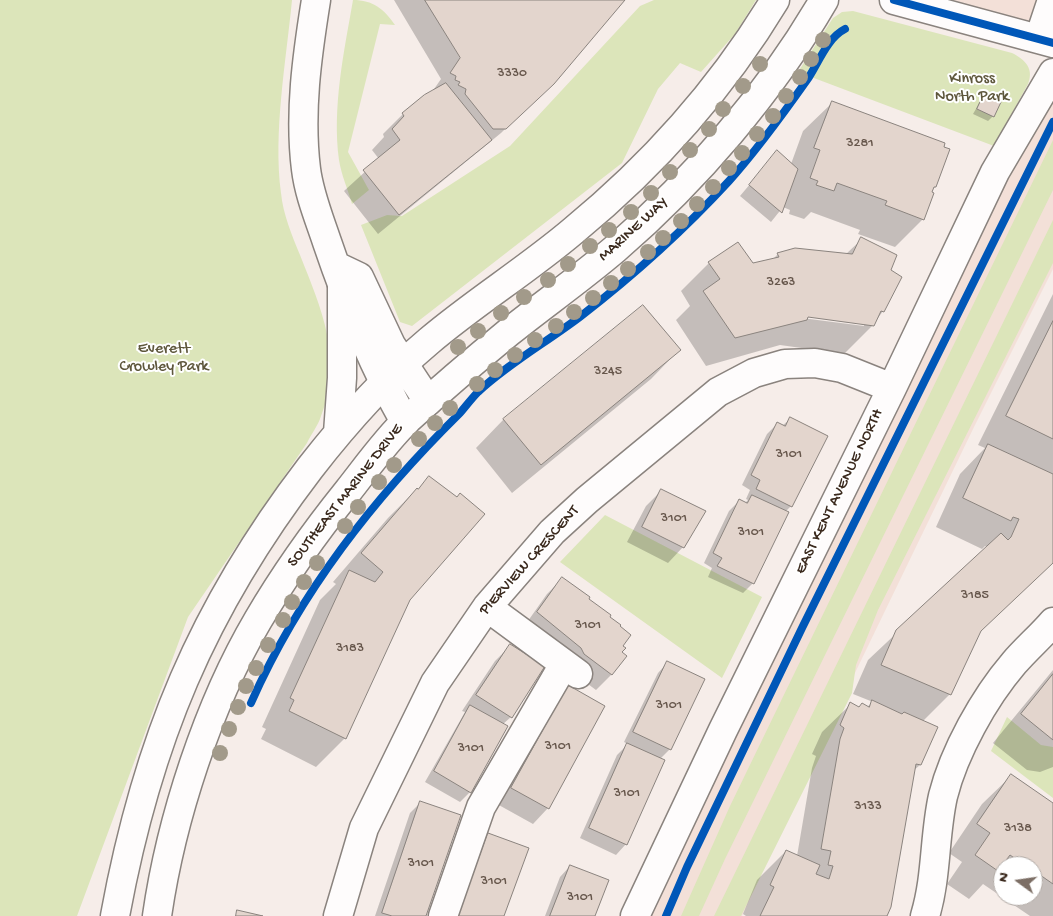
<!DOCTYPE html>
<style>
body{margin:0}
#map{position:relative;width:1053px;height:916px;overflow:hidden;background:#f6ede9;font-family:"Gochi Hand",sans-serif}
canvas{display:block}
.north{position:absolute;left:993px;top:856px;width:50px;height:50px;box-sizing:border-box;background:#fff;border:1px solid #b1aaa5;border-radius:50%;rotate:284deg;font-size:14px;font-weight:700;line-height:20px;text-align:center;color:#3b2a1e}
.north::after{content:'';display:block;margin:auto;width:18px;height:22px;background:#7c6e65;clip-path:polygon(50% 0,100% 100%,50% 72%,0 100%)}
</style>
<div id="map">
<canvas width="1053" height="916"></canvas>
<div class="north">N</div>
</div>
<script>
const context = document.querySelector('canvas').getContext('2d');
context.lineJoin = 'round';
function paint(path, color) { context.fillStyle = color; context.fill(path, 'evenodd'); }
function strokePath(path, color, width, dash) { context.strokeStyle = color; context.lineWidth = width; context.lineCap = dash ? 'butt' : 'round'; context.setLineDash(dash || []); context.stroke(path); }
function drawText(font, color, halo, rows, align = 'center') {
  context.font = font + ' "Gochi Hand",sans-serif'; context.lineWidth = 4; context.setLineDash([]); context.textBaseline = 'middle'; context.strokeStyle = halo; context.fillStyle = color; for (const [text, x, y, turn = 0] of rows) {
    context.save(); context.translate(x, y); context.rotate((+turn || 0) * Math.PI / 180); context.textAlign = isNaN(turn) ? turn : align; if (halo) context.strokeText(text, 0, 0); context.fillText(text, 0, 0); context.restore();
  }
}
const built = new Path2D(`
 M949 0H1053V26L1023 20Z
 M1053 102V269L975 425 853 677 742 916H649L689 826 1009 176Z`);
const green = new Path2D(`
 M0 0H292C286 62 273 132 281 193 283 214 292 236 300 255 321 308 344 359 321 416 318 426 311 434 307 443L188 617 77 916H0Z
 M353 0C373 0 384 9 395 25L380 24 348 152 369 190 352 204C348 190 341 174 339 160 332 107 344 52 353 0Z
 M654 0H756L735 34 701 72 680 63 658 89 622 163 412 326 400 322 361 225 387 215 402 216 510 146 640 6Z
 M853 11 1012 53C1026 60 1034 69 1028 84L994 146 798 72 833 18 842 12Z
 M1053 140V190L725 859 699 916H681L730 806Z
 M1053 220V263L878 610 856 665 852 693 741 916H714Z
 M605 515 762 597 722 678 560 562Z
 M1007 717 1041 745 1053 747V798L991 751Z`);
const shadow = new Path2D(`
 M394 0H623L539 96 501 133 378 234 344 191 379 159 372 150 384 137 383 134 403 114 432 92 441 79Z
 M984 95 993 116 988 121 973 114Z
 M832 103 935 187 931 190 923 219 895 247 858 234 860 230 811 212 804 219 789 214 790 210 783 207 771 222 740 196 777 152 791 164 803 131Z
 M862 239 889 270 883 311 873 325 844 354 780 345 706 366 676 320 690 306 681 291 709 263 753 264 772 260 778 254H846ZM802 315 864 323V326L802 318Z
 M1053 294V560L980 632 950 694 922 722 920 765 913 771 886 916H746L743 914 757 880 786 851 797 856 812 768 816 756 812 754 822 732 851 704 858 708 867 707 873 702 853 694 868 660 988 547 985 546 982 549 936 527 960 474 985 448 978 445Z
 M679 350 651 379 512 493 476 448 504 419Z
 M790 419 791 506 785 512 753 583 743 593 708 577 712 568 704 563 729 511 739 501 745 503 748 500 746 499 750 490 742 485 767 434 777 424 782 426Z
 M417 489 409 599 345 738 316 767 261 739 266 729 262 727 320 600 336 584 333 582 388 518Z
 M661 491 704 512 683 547 668 563 627 542 646 506Z
 M562 579 618 627 620 653 625 656 611 675 596 690 569 670 523 628 547 594Z
 M510 646 511 717 503 724 470 792 460 802 425 782 465 712 462 711 495 661Z
 M668 662 670 749 660 759 626 844 616 855 580 838 617 755 628 744 624 742 658 673Z
 M1053 670V767L1040 772 1027 770 993 743Z
 M568 687 548 808 533 824 497 804 553 702Z
 M1011 776 1053 804V916H1030L983 884 969 899 947 884 962 862 949 853 982 804ZM1003 866H1033V896H1003Z
 M420 803 425 916H375L410 813Z
 M489 835 503 916H449L473 850Z
 M570 866 594 916H545L560 877Z`);
const building = new Path2D(`
 M425 0H625L554 84 506 129H493L465 94 466 89 458 85 460 82 455 80 456 76 450 73 460 58Z
 M446 83 492 140 399 215 363 170 400 140 392 129 404 116 402 113 424 95Z
 M984 94 1001 102 994 117 977 109Z
 M832 101 945 143 944 147 950 149 936 187H934L932 192 934 193 924 220 885 205 887 201 837 183 834 191 816 185 818 181 810 178 820 150 814 148Z
 M777 150 798 169 782 213 749 185Z
 M861 237 897 255 891 270 902 277 884 312 881 311 874 326 808 317 807 320 735 338 703 291 720 279 708 262 738 242 753 263 779 257 777 253 795 248 852 254Z
 M643 305 681 350 541 465 503 419Z
 M1053 321V439L1006 416Z
 M790 417 828 436 792 507 756 489 760 480 751 475 777 422 785 426Z
 M988 444 1053 474V563L981 631 951 695 881 665 896 630 1001 533 1008 540 1011 537 1019 519 1013 517 1011 521 963 498Z
 M429 476 457 497 460 493 485 514 410 600 346 739 289 711 294 700 290 698 349 570 375 582 383 572 361 553 417 488 418 489Z
 M661 489 706 511 684 548 642 527Z
 M752 495 789 512 754 584 717 566 722 558 713 553 739 499 747 503Z
 M562 577 590 597 589 599 611 615 610 617 621 625 620 626 631 635 623 646 626 648 622 652 627 656 612 675 584 654 581 648 537 612Z
 M510 644 545 666 512 718 476 695Z
 M667 661 705 679 671 750 633 732Z
 M1053 674V740L1021 714Z
 M568 685 605 706 549 809 511 788Z
 M872 700 902 714 904 712 938 727 921 765 916 764 891 907 887 916H760L774 887 770 885 786 850 820 865 816 874 829 879 833 866 828 865 831 851 821 849 840 739 844 728 840 725 850 702 859 707 862 703 869 707Z
 M470 705 508 726 471 793 434 771Z
 M627 743 665 760 627 845 589 828Z
 M1011 774 1053 803V884L1033 870V866H1026L1010 855 998 871 975 855 990 833 977 824Z
 M420 801 461 815 426 916H392L382 913Z
 M488 833 529 848 504 916H458Z
 M570 865 609 880 595 916H550Z
 M237 910 263 916H236Z`);
const minor = new Path2D(`
 M316 0C307 56 299 113 306 169 309 194 319 218 327 242 348 304 373 365 405 422
 M894 0 1053 43
 M1039 39 1052 0
 M338 267 359 277 391 345 428 401
 M487 607 578 674
 M338 916 364 828 435 683 487 607 552 532 587 500 718 392 754 373 785 364 815 363 842 368 892 388
 M443 916 481 807 564 664
 M635 916 723 730 892 388 995 172 1053 73
 M925 916C937 877 934 836 943 796 954 752 984 698 1014 663 1026 649 1041 636 1053 622`);
const major = new Path2D(`
 M338 433 342 378V284
 M115 916C147 742 202 609 310 468 345 423 385 378 429 341 475 302 527 270 573 231 652 166 722 88 775 0
 M157 916C171 819 208 705 258 620 285 574 315 532 348 491 367 467 386 440 408 419 441 389 475 360 509 332 544 304 581 278 615 249 696 179 770 93 824 0`);
const cycleway = new Path2D(`
 M894 0 1053 43
 M251 703C300 592 374 498 460 413 466 406 472 398 478 392 509 363 547 342 581 316 634 275 684 230 729 181 757 150 783 114 807 80 818 64 827 38 845 29
 M666 916 687 867 802 628 1053 122`);
const trees = [
 [823,40],
 [811,59],
 [760,64],
 [800,77],
 [743,86],
 [786,96],
 [723,109],
 [773,116],
 [709,129],
 [757,134],
 [690,150],
 [742,153],
 [729,168],
 [670,172],
 [713,187],
 [651,193],
 [697,204],
 [631,212],
 [681,221],
 [609,230],
 [663,238],
 [590,246],
 [648,252],
 [568,264],
 [628,269],
 [548,280],
 [611,283],
 [524,297],
 [593,298],
 [574,312],
 [501,313],
 [556,326],
 [478,331],
 [535,340],
 [458,347],
 [515,355],
 [495,370],
 [477,384],
 [450,408],
 [435,423],
 [419,439],
 [394,465],
 [379,482],
 [358,507],
 [345,526],
 [317,563],
 [304,582],
 [292,602],
 [283,620],
 [268,645],
 [256,668],
 [246,686],
 [238,707],
 [229,729],
 [220,753]
];
const numberNames = [
 ["3330",512,74],
 ["3281",860,144],
 ["3263",781,283],
 ["3245",608,372],
 ["3101",789,455],
 ["3101",674,519],
 ["3101",751,533],
 ["3185",975,596],
 ["3101",588,626],
 ["3183",350,649],
 ["3101",669,706],
 ["3101",558,747],
 ["3101",471,749],
 ["3101",627,794],
 ["3133",868,807],
 ["3138",1018,829],
 ["3101",421,864],
 ["3101",494,882],
 ["3101",580,898]
];
const parkNames = [
 ["Kinross",972,80],
 ["North Park",972,98],
 ["Everett",164,350],
 ["Crowley Park",164,368]
];
const streetNames = [
 ["MARINE WAY",634,230,-42],
 ["EAST KENT AVENUE NORTH",840,492,-64],
 ["SOUTHEAST MARINE DRIVE",346,496,-52],
 ["PIERVIEW CRESCENT",530,561,-48]
];
paint(built, '#f3e0d8');
paint(green, '#dce5ba');
paint(shadow, '#0003');
paint(building, '#e3d5cd');
strokePath(building, '#8a837e', 1);
strokePath(minor, '#8a837e', 31);
strokePath(major, '#8a837e', 31);
strokePath(minor, '#fefcfc', 28);
strokePath(major, '#fefcfc', 28);
strokePath(cycleway, '#0057b8', 8);
context.fillStyle = '#a29a8a';
for (const [x, y] of trees) { context.beginPath(); context.arc(x, y, 8, 0, 2 * Math.PI); context.fill(); }
drawText('14px', '#66564b', null, numberNames);
drawText('16px', '#5e573c', '#fff', parkNames);
drawText('16px', '#3b2a1e', '#fff', streetNames);
</script>
